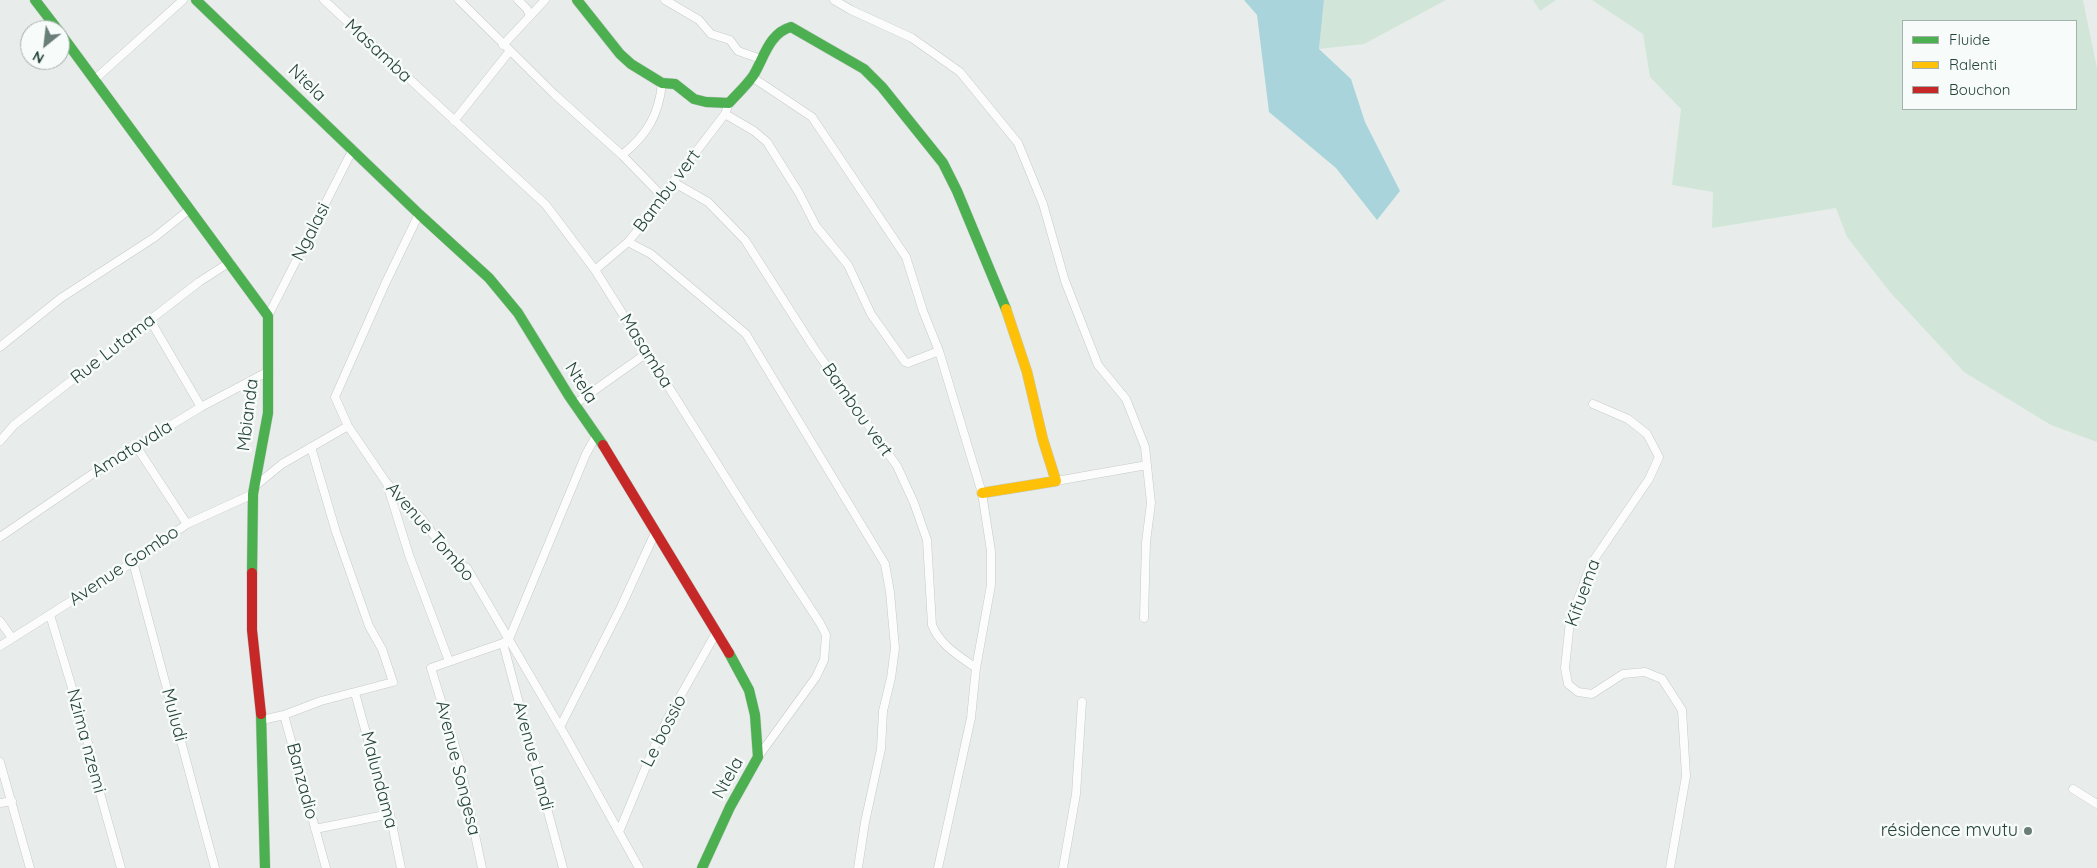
<!DOCTYPE html>
<meta charset="utf-8">
<style>
body{margin:0}
#map{position:relative;width:2097px;height:868px;overflow:hidden;background:#e8edeb;font-family:Quicksand,sans-serif}
canvas{display:block}
.legend{position:absolute;left:1902px;top:20px;width:175px;height:90px;box-sizing:border-box;background:#f7fbf9;border:1px solid #a3b1ad;margin:0;padding:6px 9px;list-style:none;font-size:15px;color:#24423a}
.legend li{display:flex;align-items:center;gap:10px;height:25px}
.legend b{width:25px;border:1px solid #a3b1ad}
.north{position:absolute;left:20px;top:20px;width:50px;height:50px;box-sizing:border-box;background:#f7fbf9;border:1px solid #a3b1ad;border-radius:50%;rotate:209deg;font-size:14px;font-weight:700;line-height:20px;text-align:center;color:#24423a}
.north::after{content:'';display:block;margin:auto;width:18px;height:22px;background:#697e78;clip-path:polygon(50% 0,100% 100%,50% 72%,0 100%)}
</style>
<div id="map">
<canvas width="2097" height="868"></canvas>
<ul class="legend">
<li><b style="height:6px;background:#4caf50"></b>Fluide</li>
<li><b style="height:6px;background:#ffc107"></b>Ralenti</li>
<li><b style="height:6px;background:#c62828"></b>Bouchon</li>
</ul>
<div class="north">N</div>
</div>
<script>
const context = document.querySelector('canvas').getContext('2d');
context.lineJoin = 'round';
function paint(path, color) { context.fillStyle = color; context.fill(path, 'evenodd'); }
function strokePath(path, color, width, dash) { context.strokeStyle = color; context.lineWidth = width; context.lineCap = dash ? 'butt' : 'round'; context.setLineDash(dash || []); context.stroke(path); }
function drawText(font, color, halo, rows, align = 'center') {
  context.font = font + ' Quicksand,sans-serif'; context.lineWidth = 5; context.setLineDash([]); context.textBaseline = 'middle'; context.strokeStyle = halo; context.fillStyle = color; for (const [text, x, y, turn = 0] of rows) {
    context.save(); context.translate(x, y); context.rotate((+turn || 0) * Math.PI / 180); context.textAlign = isNaN(turn) ? turn : align; if (halo) context.strokeText(text, 0, 0); context.fillText(text, 0, 0); context.restore();
  }
}
const green = new Path2D(`
 M1324 0H1446L1364 44 1319 49Z
 M1533 0H1556L1540 11Z
 M1592 0H2083L2097 68V442L2051 425 1964 372 1890 292 1847 237 1836 208 1712 228 1713 192 1672 185 1681 109 1650 77 1643 34ZM2076 21V109H1903V21Z`);
const water = new Path2D(`
 M1244 0H1324L1319 49 1351 79 1365 122 1400 191 1377 220 1336 168 1269 112 1257 15Z`);
const street = new Path2D(`
 M324 0 546 205 595 270 748 513 820 623 826 635 824 660 816 677 758 757
 M459 0 554 94 622 155 664 198
 M518 0 527 9 530 16
 M665 0 699 20 711 34 730 40 738 51 761 59
 M834 0 851 10 912 38 960 72 1018 143 1043 204 1065 281 1098 365 1126 399 1145 447 1151 503 1146 542 1144 618
 M503 45 545 0
 M752 77 812 117 906 257 923 311 939 351 982 493 991 551V585L976 668 971 718 938 868
 M94 80 183 0
 M725 114 754 131 767 142 799 193 816 226 848 265 871 314 905 362 908 363 939 351
 M454 121 509 52
 M622 155C647 135 659 115 662 83
 M673 182 708 202 745 240 814 348 897 466 914 503 927 540 932 625C940 645 959 656 976 668
 M419 214 386 282 335 397 348 426 386 482 422 519 452 560 467 568 566 737 639 868
 M628 242 651 254 746 334 885 564 890 592 895 648 891 678 883 711 881 749 865 822 858 868
 M595 270 628 242 664 198 673 182 725 114 729 103
 M268 316 353 149
 M150 320 201 407
 M0 347 61 298 155 237 190 209
 M575 404 647 353
 M1593 404 1628 419 1647 434 1659 457 1649 479 1591 564 1570 621 1565 668 1568 684 1578 692 1592 694 1623 674 1645 672 1662 679 1682 710 1686 776 1670 868
 M0 441 14 425 199 282 230 262
 M136 446 187 524
 M1056 481 1147 465
 M387 484 409 555 449 661
 M254 487 282 464 348 426
 M0 537 107 464 201 407 269 371
 M133 562 215 868
 M50 615 86 734 96 779 121 868
 M0 621 12 638
 M503 643 563 868
 M0 646 133 562 187 524 253 494
 M355 693 382 791 390 814 401 868
 M284 715 321 701 393 682 382 649 369 626 336 532 311 447
 M262 720 284 715 326 868
 M560 727 621 607 655 533
 M0 762 30 868
 M2073 789 2097 804
 M0 803 12 801
 M315 829 390 814
 M619 832 652 752 668 718 716 633
 M482 868 459 759 431 668 503 643 509 639 586 454 596 436
 M1063 868 1076 794 1082 702`);
const fast = new Path2D(`
 M35 0 58 30
 M196 0 419 214 489 278 518 313 569 396 603 445
 M577 0 620 54 631 64 662 83 675 84 694 99 706 102 729 103C737 94 746 86 753 76 764 58 769 33 791 27L864 69 882 87 943 163 957 191 1006 309
 M60 33 268 316V413L253 494 252 573
 M261 714 265 868
 M702 868 730 807 758 757 755 715 749 690 729 653`);
const slow = new Path2D(`
 M982 493 1056 481 1043 440 1027 372 1006 309`);
const jam = new Path2D(`
 M603 445 729 653
 M252 573V630L261 714`);
const markers = [
 [2028,831,5,"#697e78"]
];
const streetNames = [
 ["Masamba",378,51,43],
 ["Ntela",307,83,44],
 ["Bambu vert",667,191,-53],
 ["Ngalasi",311,232,-63],
 ["Rue Lutama",113,349,-38],
 ["Masamba",646,351,58],
 ["Ntela",581,383,57],
 ["Bambou vert",857,410,55],
 ["Mbianda",248,415,-83],
 ["Amatovala",132,449,-32],
 ["Avenue Tombo",430,532,49],
 ["Avenue Gombo",124,566,-34],
 ["Kifuema",1583,593,-70],
 ["Muludi",174,715,75],
 ["Le bossio",664,731,-63],
 ["Nzima nzemi",86,741,75],
 ["Avenue Landi",533,756,75],
 ["Avenue Songesa",458,768,76],
 ["Ntela",728,778,-61],
 ["Malundama",379,780,75],
 ["Banzadio",302,781,75]
];
const poiNames = [
 ["résidence mvutu",2018,831]
];
paint(green, '#d1e6d8');
paint(water, '#a9d4db');
strokePath(street, '#c5cac8', 9);
strokePath(fast, '#c3cbc8', 11);
strokePath(slow, '#c3cbc8', 11);
strokePath(jam, '#c3cbc8', 11);
strokePath(street, '#fcfcfc', 8);
strokePath(fast, '#4caf50', 10);
strokePath(slow, '#ffc107', 10);
strokePath(jam, '#c62828', 10);
for (const [x, y, r, color] of markers) { const dot = new Path2D(); dot.arc(x, y, r, 0, 2 * Math.PI); context.fillStyle = color; context.fill(dot); strokePath(dot, '#f7fbf9', 2); }
drawText('18px', '#24423a', '#f7fbf9', streetNames);
drawText('18px', '#24423a', '#f7fbf9', poiNames, 'right');
</script>
